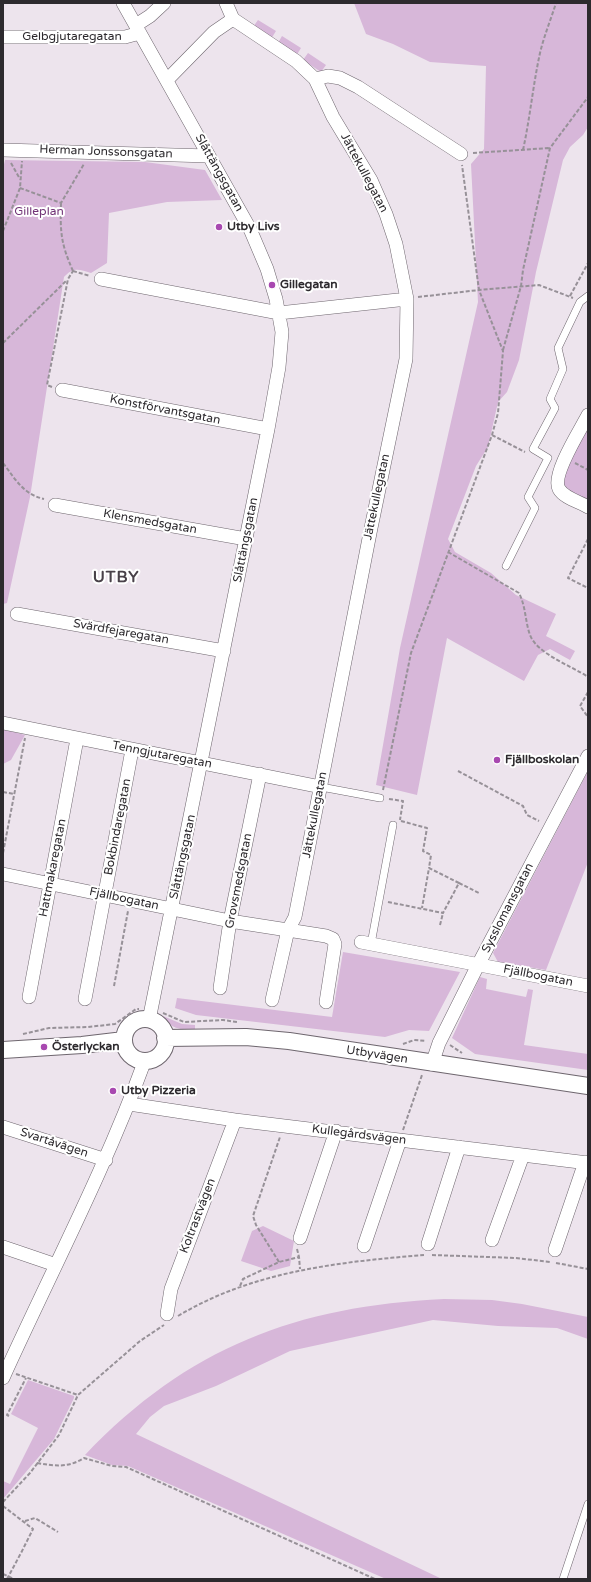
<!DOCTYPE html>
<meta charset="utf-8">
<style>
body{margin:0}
#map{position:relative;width:591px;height:1582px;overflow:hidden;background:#ede4ed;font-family:"Varela Round",sans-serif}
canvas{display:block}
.frame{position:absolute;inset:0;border:4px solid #2d2a2e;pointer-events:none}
</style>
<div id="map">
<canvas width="591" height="1582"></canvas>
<div class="frame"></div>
</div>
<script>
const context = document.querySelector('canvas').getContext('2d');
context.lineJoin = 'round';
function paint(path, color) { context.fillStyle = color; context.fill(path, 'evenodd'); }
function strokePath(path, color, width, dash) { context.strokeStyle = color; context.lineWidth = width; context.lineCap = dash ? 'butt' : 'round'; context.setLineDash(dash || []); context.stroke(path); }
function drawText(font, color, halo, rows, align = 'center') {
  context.font = font + ' "Varela Round",sans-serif'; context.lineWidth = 4; context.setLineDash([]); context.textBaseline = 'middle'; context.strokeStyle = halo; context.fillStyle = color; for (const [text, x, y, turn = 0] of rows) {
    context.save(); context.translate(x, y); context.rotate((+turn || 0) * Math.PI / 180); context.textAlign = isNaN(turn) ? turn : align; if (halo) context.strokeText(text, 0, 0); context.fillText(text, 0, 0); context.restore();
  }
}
const green = new Path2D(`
 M354 3H588V127L583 135 570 147 563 160 536 272 519 360 507 392 498 402 488 447 476 466 448 539 455 552 491 573 516 595 556 614 546 636 575 651 570 660 550 649 538 655 524 681 447 638 417 795 376 785 400 648 478 302 471 164 484 149 486 66 430 62 393 44 366 34Z
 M258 20 276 31 271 39 253 27Z
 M282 36 301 48 296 56 278 43Z
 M308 53 326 65 321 72 303 60Z
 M5 160 145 162 205 170 222 200 167 202 109 213 107 263 91 273C79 269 73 267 64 277L30 497 7 603 3 604V169Z
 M588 421V504L564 490 563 470Z
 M3 729 25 735 11 760 3 764Z
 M588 771V862L546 970 498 962 493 953Z
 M343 952 460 972 429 1031 409 1030 385 1037 196 1015 175 1008 177 998 332 1017Z
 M480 977 487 979 486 989 526 997 528 989 533 990 524 1045 588 1054V1070L475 1054 452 1038Z
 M163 1016 182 1024 195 1025V1031C183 1030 167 1028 163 1016Z
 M263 1226 294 1241 290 1266 271 1271 241 1261 252 1231Z
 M444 1299 492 1300 522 1304 588 1317V1339L557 1328 498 1326 433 1320 290 1351 216 1386 164 1406 150 1417 136 1434 442 1579H386L128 1466 112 1465 85 1455C188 1347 297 1306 444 1299Z
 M28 1380 74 1396V1398L54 1439 3 1499V1481L10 1484 38 1428 11 1414Z`);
const path = new Path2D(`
 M523 150C530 118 533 85 540 53 544 36 551 19 556 3
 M473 153 550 148
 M11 163 20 179
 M20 188 61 203 84 164
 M61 203C60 232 61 244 73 271
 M3 231 20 188 22 161
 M73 271 90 276
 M570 296 588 263
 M418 297 479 290 539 285 573 298
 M3 343 67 280
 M503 350 521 286 523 270 550 148 588 97
 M52 387 47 385 68 279 73 271
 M492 435 525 452
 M3 463C16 480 23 494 44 499
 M575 463 588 470
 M588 539 568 578 588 588
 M448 552 519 593C526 607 525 621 530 635 537 654 572 666 588 677
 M588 692 580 706 588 717
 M458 771 523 806 527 815 539 821
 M383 790 411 653 492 435 498 413 503 351 479 290 462 165
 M3 792 14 794
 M389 799 403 801 400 820
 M401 821 427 828 423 851 431 855 429 868
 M3 853 25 738
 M459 883 479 893
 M388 902 443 913 459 883 429 868 422 908
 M440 925 443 913
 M114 986 128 911
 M163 1013 184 1022 223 1020 237 1022
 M23 1034 49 1028 88 1027 115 1024 136 1009H139
 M403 1044 414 1040 426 1041
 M450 1045 462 1053
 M403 1130 422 1075
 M297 1249 299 1257
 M432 1255 516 1258 550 1262
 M279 1262 256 1225 253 1216 280 1137
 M556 1263 588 1269
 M240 1286 243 1279 279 1262 299 1257 300 1269
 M178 1316C253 1271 339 1262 424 1255
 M16 1374 78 1395
 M9 1416 7 1415 26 1378
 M37 1463C55 1466 68 1468 84 1458L112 1466 126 1467 375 1579
 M3 1502 30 1473 59 1435 78 1395 140 1341 164 1325
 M3 1506 33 1529 21 1553
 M25 1521 35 1518 58 1532
 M3 1574 14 1579`);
const service = new Path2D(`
 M506 566 535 508 528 497 548 458 533 449 555 408 550 399 563 369 558 348 580 302 588 296
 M321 787 380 798
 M371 944 393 825
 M563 1579 588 1504`);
const minor = new Path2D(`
 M123 3 250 229 267 269 276 299 282 332 279 367 268 429 149 1020
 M226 3 233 19
 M136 25 150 16 164 3
 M3 37H125L140 33
 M315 79 328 76 340 78 358 87 461 154
 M167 80 214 32 233 19 296 61 315 79 333 117 371 180 386 214 396 244 407 299 406 359 371 528 295 917 288 930 272 1000
 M3 150 209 156
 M101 279 279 313 407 299
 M62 390 268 429
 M588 415C581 429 551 475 559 489 564 498 580 502 588 507
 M55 505 246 539
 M17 614 224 651
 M3 723 321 787
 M3 874 230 921 326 936 333 939 335 944 326 1002
 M361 942 588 986
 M220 988 230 921 260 774
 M29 997 77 739
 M85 999 132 750
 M432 1064 439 1043 478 965 588 756
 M129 1104 235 1120 588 1163
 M3 1127 106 1160
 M300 1238 336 1131
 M492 1240 523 1155
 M428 1244 459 1147
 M364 1246 400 1140
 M3 1247 56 1265
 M555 1250 585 1162
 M167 1314 171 1289 235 1120
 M3 1378C51 1272 105 1170 145 1060`);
const tertiary = new Path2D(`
 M124 1040a21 21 0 1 1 42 0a21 21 0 1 1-42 0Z
 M165 1038 246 1037 289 1041 588 1086
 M3 1050 82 1045 124 1040`);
const pathBridge = new Path2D(`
 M7 1579 21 1553`);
const markers = [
 [219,227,4,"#a848b0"],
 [272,285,4,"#a848b0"],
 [497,760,4,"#a848b0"],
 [44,1047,4,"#a848b0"],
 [113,1091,4,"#a848b0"]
];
const streetNames = [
 ["Gelbgjutaregatan",72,37],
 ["Herman Jonssonsgatan",106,152,2],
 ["Slåttängsgatan",219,173,61],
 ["Jättekullegatan",364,173,62],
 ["Konstförvantsgatan",165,410,11],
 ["Jättekullegatan",377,497,-78],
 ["Klensmedsgatan",150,522,10],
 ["Slåttängsgatan",246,540,-79],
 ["Svärdfejaregatan",121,632,10],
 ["Tenngjutaregatan",162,755,11],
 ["Jättekullegatan",315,815,-79],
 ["Bokbindaregatan",118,827,-79],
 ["Slåttängsgatan",183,857,-78],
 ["Hattmakaregatan",53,868,-79],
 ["Grovsmedsgatan",239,881,-79],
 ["Fjällbogatan",124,899,12],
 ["Sysslomansgatan",508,908,-63],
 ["Fjällbogatan",538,976,11],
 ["Utbyvägen",377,1055,9],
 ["Kullegårdsvägen",359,1135,7],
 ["Svartåvägen",54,1143,18],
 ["Koltrastvägen",198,1216,-69]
];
const parkNames = [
 ["Gilleplan",39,212]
];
const poiNames = [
 ["Utby Livs",227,227],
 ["Gillegatan",280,285],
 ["Fjällboskolan",505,760],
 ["Österlyckan",52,1047],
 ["Utby Pizzeria",121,1091]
];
const districtNames = [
 ["UTBY",116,578]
];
paint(green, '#d7b7d9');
strokePath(service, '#6e666e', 8);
strokePath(minor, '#6e666e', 14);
strokePath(tertiary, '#6e666e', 18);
strokePath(path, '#979198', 2, [4, 2]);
strokePath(service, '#fff', 7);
strokePath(minor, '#fff', 13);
strokePath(tertiary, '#fff', 16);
strokePath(pathBridge, '#979198', 2, [4, 2]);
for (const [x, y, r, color] of markers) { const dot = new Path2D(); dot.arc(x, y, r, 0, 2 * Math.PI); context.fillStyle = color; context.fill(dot); strokePath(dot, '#fff', 1.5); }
drawText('12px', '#2d2a2e', '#fff', streetNames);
drawText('12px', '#723577', '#fff', parkNames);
drawText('bold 12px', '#2d2a2e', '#fff', poiNames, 'left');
context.letterSpacing = '1px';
drawText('bold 16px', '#494149', '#fff', districtNames);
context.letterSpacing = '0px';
</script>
